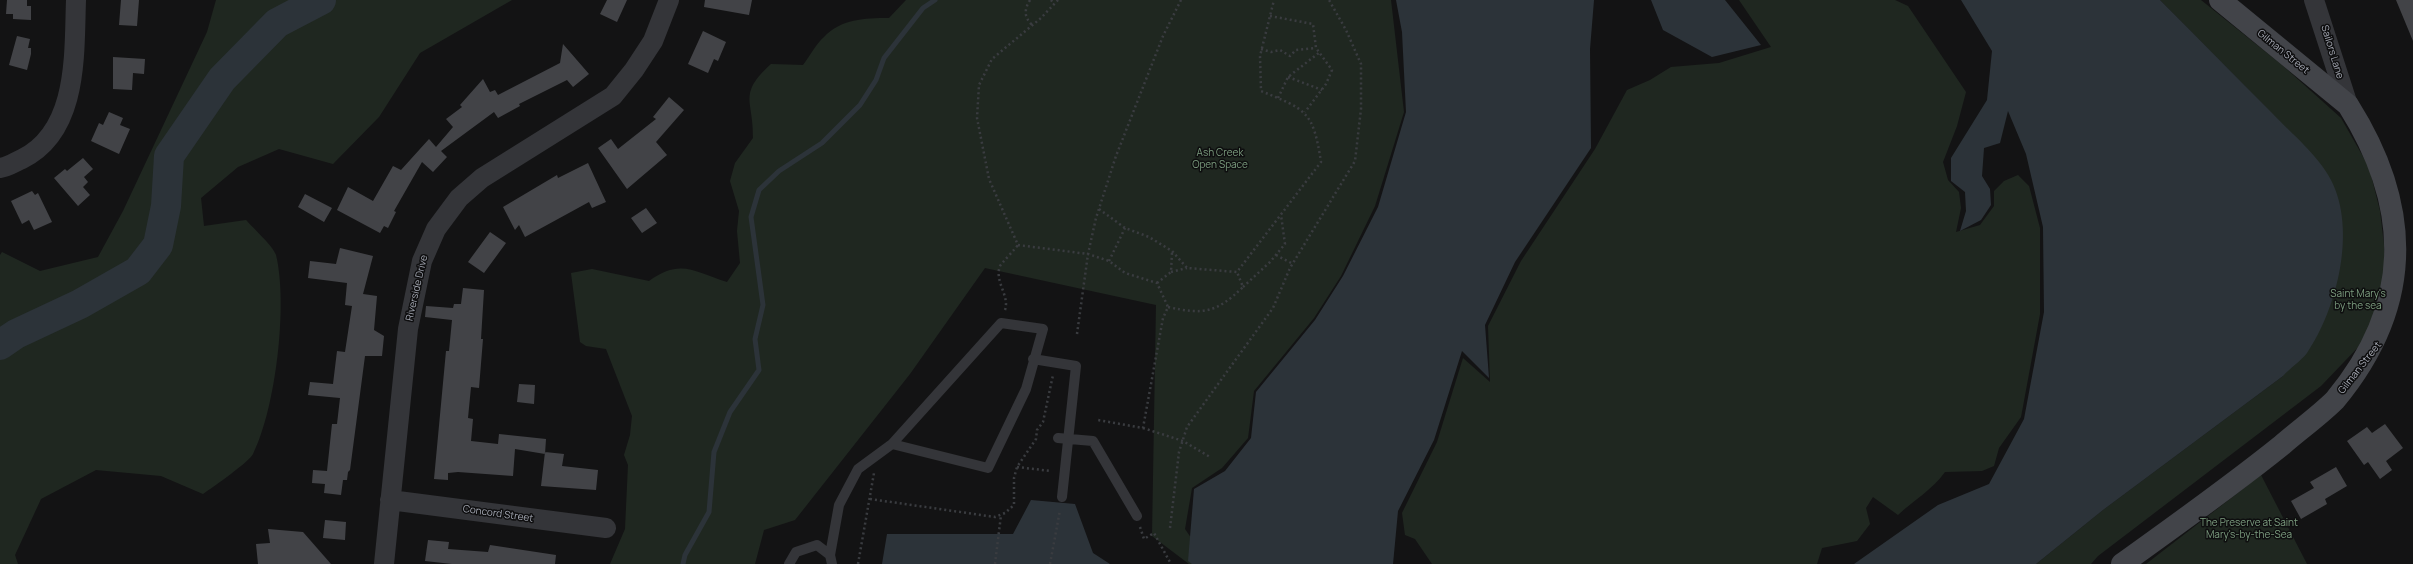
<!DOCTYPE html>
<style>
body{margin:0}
canvas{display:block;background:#131314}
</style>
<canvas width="2413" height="564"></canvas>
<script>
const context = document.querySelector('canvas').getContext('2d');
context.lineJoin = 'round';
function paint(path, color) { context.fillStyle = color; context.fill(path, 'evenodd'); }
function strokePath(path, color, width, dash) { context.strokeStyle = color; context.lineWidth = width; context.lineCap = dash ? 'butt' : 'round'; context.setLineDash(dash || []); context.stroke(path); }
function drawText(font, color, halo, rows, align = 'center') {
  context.font = font + ' Manrope,sans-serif'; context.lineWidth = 3; context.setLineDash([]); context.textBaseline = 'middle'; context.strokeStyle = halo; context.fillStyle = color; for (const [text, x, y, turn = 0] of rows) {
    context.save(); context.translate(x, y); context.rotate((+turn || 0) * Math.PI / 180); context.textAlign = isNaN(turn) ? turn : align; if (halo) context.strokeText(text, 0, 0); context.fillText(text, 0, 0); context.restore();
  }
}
const green = new Path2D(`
 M216 0H512L420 53 379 117 333 164 279 149 238 167 201 198 204 226 246 220C253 228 273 246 276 255 288 304 276 408 253 454 249 462 213 487 203 494L161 476 96 470 41 499 15 555 18 564H0V255L2 252 40 271 98 257 123 211 207 32Z
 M906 0H1391L1404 112 1375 206 1341 276 1314 318 1254 391 1248 438 1222 468 1192 488 1185 529 1209 564H1189L1152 536 1156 305 985 268 910 374 795 520 764 530 755 564H610L625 529 628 465 624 455 630 435 632 416 606 349 586 346 580 342 571 273 592 269 649 281C681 258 694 272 727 282L740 263 737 231 739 211 730 181 735 163 753 138C754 100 737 95 771 64L803 65C810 56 816 44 824 37 841 19 865 18 889 18Z
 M1739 0H1895L1908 6 1966 92 1957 126 1943 162 1948 180 1959 192 1961 208 1956 232 1980 225 1994 206V191L2004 181 2018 175 2029 186 2040 228V314L2021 417 1999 448 1994 466 1982 471 1945 472C1932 490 1914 500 1898 515L1873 497 1866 508 1870 524 1857 541 1822 548 1817 564H1432L1415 539 1405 535 1402 513 1437 442 1463 358 1490 382 1488 326 1521 261 1595 149 1627 90 1650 80 1671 67 1719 63 1771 47Z
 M2160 0H2201L2282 65 2341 118 2369 167 2380 211 2388 279 2365 340 2321 386 2098 556 2091 564H2036L2103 510 2283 376 2306 148Z
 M2261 475 2307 564H2146Z`);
const water = new Path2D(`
 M1396 0H1594L1590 49 1591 148 1515 262 1485 325 1489 378 1462 351 1434 440 1398 511 1393 564H1192L1188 561 1194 489 1225 471 1251 438 1256 392 1315 320 1343 276 1378 207 1406 112 1402 32Z
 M1651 0H1725L1761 45 1712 57 1663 30Z
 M1961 0H2160C2198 38 2235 76 2273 114 2292 134 2318 155 2331 180 2357 230 2337 309 2307 353 2301 361 2290 368 2283 376L2103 510 2036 564H1854L1938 505 1989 484 2024 419 2044 312 2043 227 2026 154 2008 111 2000 143 1984 148 1982 176 1990 189 1991 205 1981 220 1960 231 1966 211 1965 192 1951 181V158L1987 100 1992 51Z
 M1031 500 1075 504 1093 553 1110 564H882L887 534H1013Z`);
const stream = new Path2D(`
 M683 564 685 555 709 512 714 452 730 412 759 370 755 339 763 305 751 217 759 190 779 171 822 143 860 105 876 80 884 58 923 8 935 0`);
const river = new Path2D(`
 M0 345 16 334 80 304 138 271 158 245 166 206 169 156 222 79 277 23 321 0`);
const building = new Path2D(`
 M7 0H27V6H31V20L13 19V14H6Z
 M121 0H139L137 26 119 25Z
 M607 0H627L617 22 600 14Z
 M705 0H752L749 15 704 7Z
 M2396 0H2413V41Z
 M703 31 726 42 718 61 714 59 708 73 688 64Z
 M17 36 30 39 28 48H31V54L27 70 9 65Z
 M563 44 589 74 573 87 567 80 519 104 520 106 498 118 494 112 441 151 447 157 433 172 422 162 394 211 396 212 388 228 384 226 380 233 337 210 348 187 373 201 393 166 401 170 429 139 436 147 453 127 446 119 462 107 460 105 483 79 490 92 495 90 498 95 560 63Z
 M113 57 145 59 144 74 133 73 132 90 113 89Z
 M669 97 684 110 656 142 667 155 627 189 598 148 611 139 618 149 656 119 653 117Z
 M109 112 123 118 120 125 130 129 119 154 91 141 99 123 103 125Z
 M83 158 93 169 84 177 88 182 83 187 90 195 78 206 54 178 65 169 67 171Z
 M588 163 606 202 592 208 589 202 525 237 519 225 515 230 503 207 557 175 558 178Z
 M32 191 35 195 38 193 52 222 34 230 29 220 22 224 11 201Z
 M305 194 332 208 324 222 298 207Z
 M646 208 657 223 642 233 631 218Z
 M490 232 506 243 484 273 468 262Z
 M340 248 373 256 363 294 377 296 374 330 384 336 382 356H365L350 470 348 472 347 480H343L341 495 324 493 325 484 312 483 313 470 327 471 332 424H337L340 398 308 395 310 382 333 384 337 351 345 352 352 306 345 305 347 283 308 278 310 261 336 264Z
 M463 288 484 290 481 339H483L479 388 471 387 468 418 473 419 471 441 498 444 499 434 546 439 545 454 515 449 513 476 458 472 448 473V480L434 479 446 351H449L452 320 425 317 426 306 453 308 454 304H461Z
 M519 384 535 385 534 404 517 402Z
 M2385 424 2403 448 2386 461 2392 470 2380 479 2368 462 2364 465 2347 441 2367 427 2372 433Z
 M545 452 564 454 562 466 598 470 596 490 541 486Z
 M2336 467 2347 486 2325 499 2327 504 2301 519 2291 501 2314 488 2310 482Z
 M325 520 346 522 345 540 323 538Z
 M268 529 303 532 331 564H258L256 544 270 543Z
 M428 540 449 542 448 549 488 552 490 545 556 555 555 564H452L425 561Z`);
const path = new Path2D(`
 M1030 0C1024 10 1024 17 1032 25
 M1051 0 1054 4
 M1058 0 1041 18 992 59 979 85 977 118 989 179 1018 245 1088 254 1109 261 1125 273 1157 283 1168 307 1163 318 1143 428 1098 420
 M1270 16 1313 24 1316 48 1332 70 1326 84 1305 112
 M1261 49 1271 52 1280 50 1290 56 1296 50 1316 48
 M1288 77 1322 90
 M1278 98 1288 77 1320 52
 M1099 209 1125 228 1149 237 1172 251 1187 268 1237 272 1321 162C1313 111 1307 110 1261 91L1260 56 1274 0
 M1276 255 1293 264
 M1109 261 1125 228
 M1171 272 1187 268
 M1157 283 1171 272 1172 252
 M1243 287 1270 262 1285 244 1281 215
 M1168 307C1204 315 1216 313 1243 287L1237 272
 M1005 310C1010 296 994 281 1000 266 1001 264 1015 249 1018 245
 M1077 334 1088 254 1096 218 1116 156 1163 36 1181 0
 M1143 428 1183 441 1210 457
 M1017 467 1051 471
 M870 499 995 517 1005 513 1014 505V478L1017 467 1036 439 1037 430 1043 422 1053 375
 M1140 527 1144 539 1154 533 1171 564
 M1170 528 1179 452 1187 427 1273 308 1290 268 1355 161 1361 109V64L1346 30 1329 0
 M858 564 874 473
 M995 564 1001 515
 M1050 564 1060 510`);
const lane = new Path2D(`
 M1033 359 1076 366 1062 497
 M1058 438 1093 441 1137 516
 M789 564 796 552 817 545 830 555
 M832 564 830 555 839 505 858 469 892 444 1001 323 1043 329 1026 389 988 468 892 444`);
const street = new Path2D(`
 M2314 0 2348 105
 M0 168C8 167 15 162 22 159 79 131 74 53 76 0
 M390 500 606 528
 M384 564 408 329 422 261 436 229 459 198 482 178 613 96 634 70 653 41 669 0`);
const secondary = new Path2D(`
 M2122 564C2176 525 2230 487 2282 445 2299 430 2319 416 2335 400 2413 306 2413 208 2348 105L2220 0`);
const streetNames = [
 ["Gilman Street",2283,52,39],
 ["Sailors Lane",2332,52,73],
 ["Riverside Drive",417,288,-77],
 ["Gilman Street",2360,368,-52],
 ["Concord Street",498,514,8]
];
const parkNames = [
 ["Ash Creek",1220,153],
 ["Open Space",1220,165],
 ["Saint Mary's",2358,294],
 ["by the sea",2358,306],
 ["The Preserve at Saint",2249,523],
 ["Mary's-by-the-Sea",2249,535]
];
paint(green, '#1f2720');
paint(water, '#2c3339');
strokePath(stream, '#2c3339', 5);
strokePath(river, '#2c3339', 30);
paint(building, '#424347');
strokePath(path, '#3a3c40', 2.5, [2, 3]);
strokePath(lane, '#343539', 10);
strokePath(street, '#343539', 20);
strokePath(secondary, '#424449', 22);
drawText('10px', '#a5a9b4', '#0e0e0f', streetNames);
drawText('10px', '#7d9e80', '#0e0e0f', parkNames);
</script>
